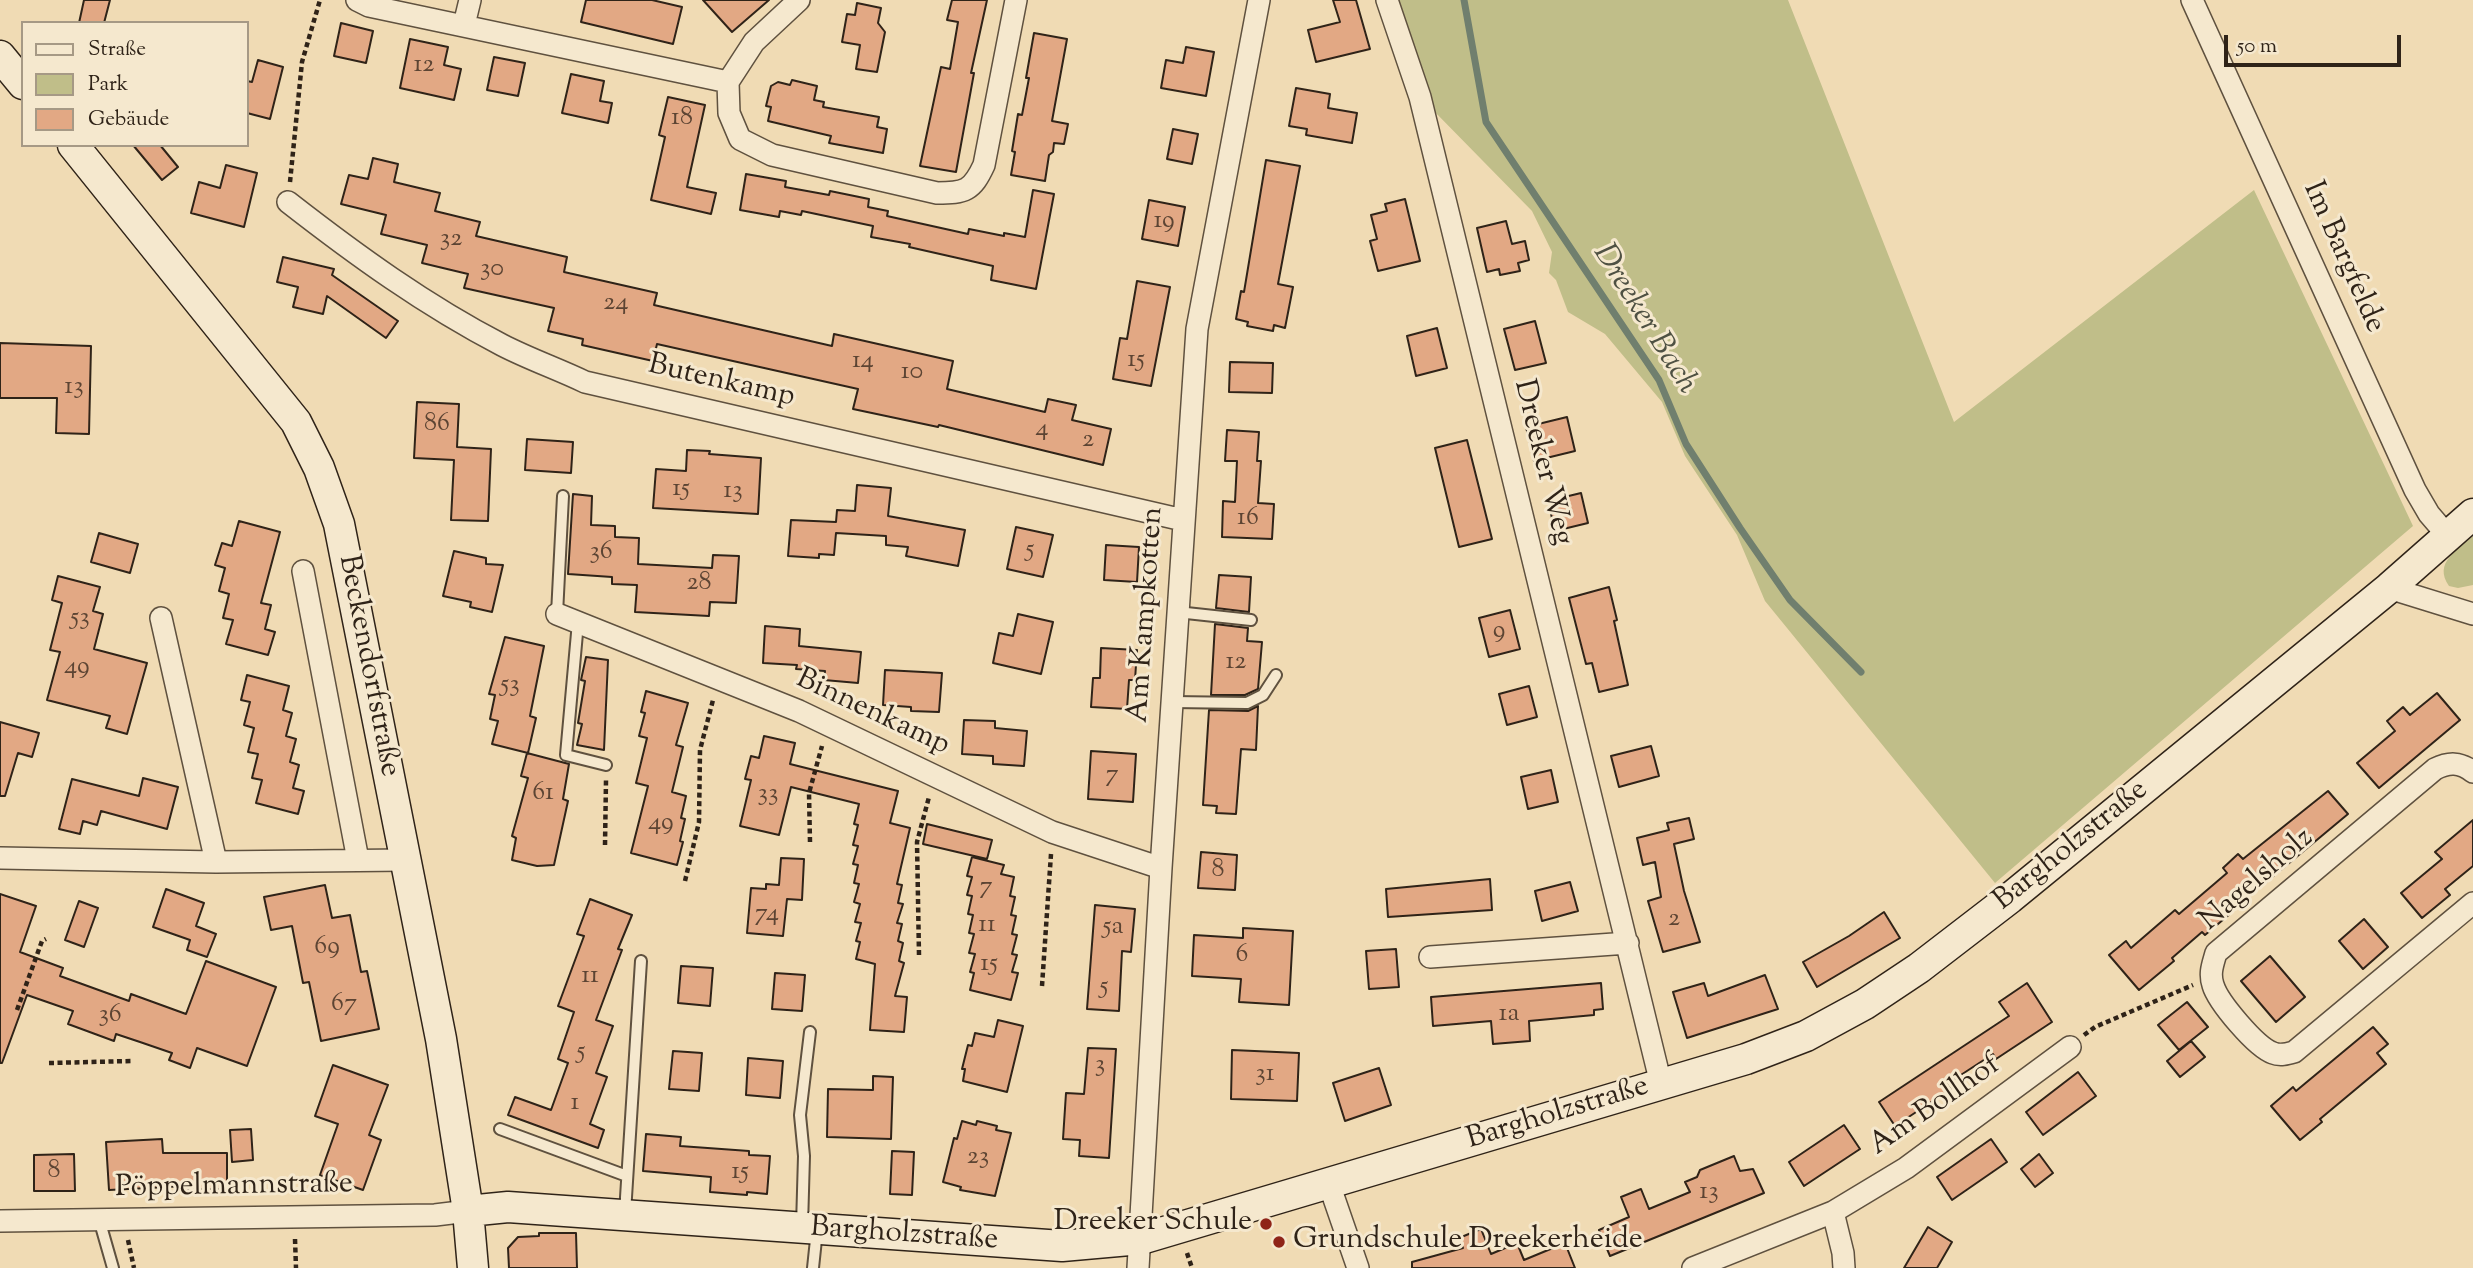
<!DOCTYPE html>
<meta charset="utf-8">
<style>
body{margin:0}
#map{position:relative;width:2473px;height:1268px;overflow:hidden;background:#f0dbb4;font-family:"Sorts Mill Goudy",serif}
canvas{display:block}
.legend{position:absolute;left:21px;top:21px;width:228px;height:126px;box-sizing:border-box;background:#f5e8ce;border:2px solid #a69985;margin:0;padding:9px 12px;list-style:none;font-size:21px;color:#2f2318}
.legend li{display:flex;align-items:center;gap:14px;height:35px}
.legend b{width:35px;border:2px solid #a69985}
.scale{position:absolute;left:2224px;top:35px;width:177px;height:32px;box-sizing:border-box;border:4px solid #2f2318;border-top:0;padding-left:9px;font-size:21px;line-height:24px;white-space:nowrap;color:#2f2318;-webkit-text-stroke:5px #f5e8ce;paint-order:stroke}
</style>
<div id="map">
<canvas width="2473" height="1268"></canvas>
<ul class="legend">
<li><b style="height:9px;background:#f5e8ce"></b>Straße</li>
<li><b style="height:19px;background:#c0be89"></b>Park</li>
<li><b style="height:19px;background:#e2a884"></b>Gebäude</li>
</ul>
<div class="scale">50 m</div>
</div>
<script>
const context = document.querySelector('canvas').getContext('2d');
context.lineJoin = 'round';
function paint(path, color) { context.fillStyle = color; context.fill(path, 'evenodd'); }
function strokePath(path, color, width, dash) { context.strokeStyle = color; context.lineWidth = width; context.lineCap = dash ? 'butt' : 'round'; context.setLineDash(dash || []); context.stroke(path); }
function drawText(font, color, halo, rows, align = 'center') {
  context.font = font + ' "Sorts Mill Goudy",serif'; context.lineWidth = 6; context.setLineDash([]); context.textBaseline = 'middle'; context.strokeStyle = halo; context.fillStyle = color; for (const [text, x, y, turn = 0] of rows) {
    context.save(); context.translate(x, y); context.rotate((+turn || 0) * Math.PI / 180); context.textAlign = isNaN(turn) ? turn : align; if (halo) context.strokeText(text, 0, 0); context.fillText(text, 0, 0); context.restore();
  }
}
const green = new Path2D(`
 M1397 0H1788L1954 422 2254 190 2413 526 1995 883 1765 601 1737 535 1685 456 1662 402 1605 334 1568 312 1556 280 1549 273 1552 252 1532 211 1431 108Z
 M2473 536V585L2458 588 2449 586C2433 563 2457 550 2473 536Z`);
const stream = new Path2D(`
 M1464 0 1486 122 1659 380 1686 444 1740 528 1790 600 1861 672`);
const building = new Path2D(`
 M84 0H110L104 23H79Z
 M586 0H652L682 7 673 44 581 22Z
 M703 0H769L732 32Z
 M952 0H987L971 73H974L956 172 920 166 941 67 950 69 958 22 947 20Z
 M1333 0H1356L1370 49 1316 62 1308 30 1340 22Z
 M857 3 881 8 878 23 885 32 877 72 856 69 860 45 842 42 847 14 855 15Z
 M341 23 373 31 366 63 334 56Z
 M1034 33 1067 39 1052 121 1068 124 1064 144 1054 143 1053 152 1049 155 1045 181 1011 175 1015 152 1012 151 1018 114 1022 115 1029 78H1026Z
 M410 39 448 47 444 65 461 69 454 100 400 88Z
 M1186 47 1214 52 1206 96 1161 88 1166 60 1183 63Z
 M494 57 525 63 518 96 487 90Z
 M258 60 283 67 270 119 247 113V81L252 82Z
 M571 74 604 81 600 101 612 103 608 123 562 113Z
 M792 80 817 86 814 100 824 102 823 107 879 117 877 127 887 129 883 153 829 143 831 136 768 121 771 107 766 106 771 86 778 82 790 85Z
 M1296 88 1330 94 1328 108 1357 113 1352 143 1306 135 1307 129 1289 126Z
 M668 97 705 105 687 187 716 193 711 214 651 200 665 137 659 135Z
 M1173 129 1198 134 1192 164 1167 159Z
 M133 145H160L178 167 162 180Z
 M373 158 398 164 394 182 440 193 435 211 480 222 476 236 567 257 564 272 657 293 654 305 832 346 834 334 953 361 947 389 1045 412 1048 399 1076 405 1072 420 1111 429 1103 465 939 425 938 427 853 409 858 389 657 344 653 361 582 345 583 339 548 331 554 308 464 288 468 274 422 263 427 245 381 234 386 215 341 204 349 175 368 179Z
 M1266 160 1300 166 1278 284 1293 287 1285 328 1274 325 1273 331 1247 326 1248 322 1236 319 1241 291 1244 292Z
 M226 165 257 173 244 227 191 213 199 182 220 188Z
 M746 174 786 181 785 187 829 195 830 191 869 199 868 207 888 211 887 216 968 234 969 229 1004 236V233L1025 237 1033 190 1054 194 1036 289 991 280 993 266 909 247 910 244 871 237 873 226 802 211 801 215 780 211 779 217 740 210Z
 M1405 199 1420 261 1378 271 1370 241 1377 239 1371 215 1387 211 1385 204Z
 M1149 200 1185 207 1178 246 1142 239Z
 M1506 221 1512 244 1525 241 1529 260 1518 263 1520 271 1500 275 1499 269 1487 272 1477 228Z
 M283 257 334 269 332 275 398 321 386 338 327 296 323 314 293 307 298 287 277 282Z
 M1137 281 1170 287 1151 386 1113 379 1120 338 1127 339Z
 M1535 321 1546 363 1515 370 1504 329Z
 M1437 328 1447 368 1416 376 1407 336Z
 M0 343 91 346 89 434 56 433 57 398H0Z
 M1230 362 1273 363 1272 393 1229 392Z
 M417 402 459 404 457 447 491 449 488 521 451 520 454 460 414 458Z
 M1567 417 1575 451 1534 461 1526 427Z
 M1227 430 1259 432 1257 461H1261L1258 503 1274 504 1272 539 1222 537 1223 501 1235 502 1237 461H1225Z
 M527 439 573 442 571 473 525 470Z
 M1467 440 1492 539 1459 547 1435 448Z
 M687 450 710 451 709 454 761 458 758 514 653 508 656 469 686 471Z
 M857 485 891 488 888 516 965 530 958 566 906 556 908 547 886 545V536L836 533 834 555 819 554V558L788 556 791 520 836 522 837 510 855 511Z
 M1581 493 1588 523 1555 531 1548 501Z
 M573 494 592 496 591 525 615 526V537L639 538 638 564 712 568 713 555 739 556 736 603 710 602 709 616 635 612 637 585 612 584V577L568 574Z
 M239 521 280 532 261 603 271 605 265 629 275 632 268 655 226 644 233 620 223 618 229 594 219 591 225 568 215 565 222 543 232 546Z
 M1016 527 1053 535 1043 577 1007 569Z
 M99 533 138 544 130 573 91 562Z
 M1106 545 1139 547 1137 582 1104 580Z
 M454 551 486 558V564L503 565 492 612 470 607 471 602 443 596Z
 M1219 575 1251 577 1249 612 1216 608Z
 M58 576 100 587 93 611 103 614 94 649 147 663 127 734 106 728 110 716 47 700 60 652 50 650 62 603 52 600Z
 M1609 587 1617 620 1614 621 1628 685 1599 692 1592 663 1586 664 1569 598Z
 M1510 610 1520 649 1489 657 1479 618Z
 M1018 614 1053 622 1041 674 993 663 999 633 1013 636Z
 M1215 624 1248 628 1247 641 1262 642 1258 689 1245 695H1211Z
 M765 626 800 629 799 646 861 652 858 683 824 680 825 671 796 669 797 665 763 663Z
 M505 637 544 646 530 716 536 718 528 753 492 744 498 721 490 719 495 695 489 694Z
 M1101 648 1137 650 1135 680H1129L1127 709 1091 707 1093 678H1100Z
 M586 657 608 660 604 750 577 745 582 724 578 723 585 681 581 680Z
 M885 670 942 673 939 712 911 711V707L883 705Z
 M247 675 289 686 283 710 292 713 286 736 296 739 290 762 299 765 293 788 304 791 298 814 256 803 262 780 252 778 258 754 248 752 254 728 244 725 250 702 241 700Z
 M1529 686 1537 717 1507 725 1499 694Z
 M646 691 688 703 676 745 683 747 672 792 686 796 681 818 685 819 680 841 683 842 677 865 631 853 648 786 636 783 647 738 639 736 645 713 641 712Z
 M2437 693 2460 720 2379 788 2357 763 2395 731 2387 721 2403 707 2410 715Z
 M1258 706 1256 750 1241 749 1236 814 1216 813 1217 806 1203 805 1209 710 1248 711Z
 M964 720 995 721V728L1027 731 1024 766 993 764V756L962 754Z
 M0 722 39 733 32 757 18 753 5 796H0Z
 M764 736 795 743 790 764 898 791 890 823 910 828 897 884 902 885 898 903 903 904 897 923 902 924 898 941 903 943 899 961 904 963 895 996 907 997 904 1032 870 1030 875 964 856 959 860 942 856 941 861 923 855 922 860 904 854 902 859 884 854 883 858 865 853 864 858 846 853 845 858 825 854 824 859 804 791 787 779 835 740 826 751 780 745 779 751 756 759 758Z
 M1651 746 1659 776 1619 787 1611 756Z
 M1091 751 1136 754 1133 802 1088 799Z
 M527 753 569 764 563 799 568 801 554 865 537 866 512 860 516 838 512 836 528 778 521 776Z
 M1551 770 1558 802 1528 809 1521 777Z
 M143 778 178 787 167 829 101 811 97 825 83 821 80 834 59 829 72 779 139 796Z
 M2328 791 2348 814 2264 884 2259 878 2226 906 2231 913 2205 935 2202 932 2172 958 2174 961 2139 990 2109 955 2126 941 2131 948 2175 910 2179 914 2227 873 2223 868 2238 854 2243 859Z
 M1689 818 1694 839 1674 844 1684 891 1700 942 1663 952 1648 901 1661 897 1655 862 1643 865 1637 838 1669 830 1667 823Z
 M2473 820V866L2445 889 2450 895 2422 918 2401 893 2442 859 2435 852Z
 M927 824 992 840 987 859 923 844Z
 M1201 852 1237 855 1235 890 1198 888Z
 M972 857 1004 865 1001 874 1014 877 1010 896 1015 897 1011 915 1016 916 1012 934 1017 935 1012 954 1017 955 1012 972 1018 973 1011 1000 970 990 974 973 970 972 975 954 969 953 974 934 969 933 973 915 968 914 972 896 967 895 972 877 967 876Z
 M781 858 804 859 802 900 787 899 783 936 747 933 751 888 766 889V884L779 885Z
 M1490 879 1492 910 1388 917 1386 889Z
 M1570 882 1578 911 1542 921 1535 891Z
 M325 885 332 918 350 915 361 972 367 971 379 1029 321 1041 309 982 303 983 292 926 271 930 264 897Z
 M166 889 204 903 196 926 216 934 207 957 187 950 190 940 153 927Z
 M0 894 36 906 20 952 63 968 60 976 129 1001 131 994 186 1014 206 961 276 987 247 1066 197 1048 190 1068 169 1060 172 1053 140 1042 116 1034 114 1041 68 1024 73 1011 27 995 2 1063H0Z
 M590 899 632 915 618 949 622 950 596 1020 613 1026 596 1073 607 1077 590 1124 604 1130 598 1148 508 1115 515 1097 551 1110 568 1063 558 1059 574 1012 558 1006 584 936 577 934Z
 M79 901 98 908 84 947 65 940Z
 M1095 905 1135 909 1131 952 1122 951 1119 1011 1087 1009Z
 M1884 912 1900 938 1817 987 1803 962 1849 936Z
 M2364 919 2388 947 2363 969 2339 941Z
 M1243 928 1293 931 1289 1005 1239 1002 1241 979 1192 976 1194 935 1243 938Z
 M1396 949 1399 987 1369 989 1366 951Z
 M2270 956 2305 997 2276 1022 2241 981Z
 M681 966 713 968 710 1006 678 1003Z
 M775 973 805 975 802 1011 772 1009Z
 M1765 975 1778 1009 1687 1038 1673 992 1704 983 1708 996Z
 M1601 983 1603 1009 1594 1010V1015L1529 1021 1530 1041 1493 1044 1491 1021 1433 1026 1431 997Z
 M2027 983 2052 1022 1996 1059 1993 1054 1947 1084 1951 1089 1895 1126 1879 1102 2009 1016 1999 1002Z
 M2187 1002 2208 1027 2179 1050 2158 1025Z
 M998 1020 1023 1026 1007 1092 963 1081 965 1069H962L968 1045 972 1046 975 1033 994 1037Z
 M2373 1027 2388 1044 2377 1053 2386 1064 2320 1119 2322 1122 2300 1140 2271 1106 2293 1087 2296 1091Z
 M2191 1041 2205 1057 2180 1077 2167 1061Z
 M1088 1048 1116 1049 1109 1158 1079 1156 1080 1140 1063 1139 1066 1093 1084 1094Z
 M1232 1050 1299 1053 1297 1101 1231 1099Z
 M673 1051 702 1053 699 1091 669 1089Z
 M748 1058 783 1061 780 1098 746 1095Z
 M333 1065 388 1085 369 1135 381 1140 363 1190 320 1175 338 1124 315 1116Z
 M1379 1068 1391 1105 1345 1121 1333 1083Z
 M2078 1072 2096 1096 2043 1135 2026 1112Z
 M873 1076 893 1077 891 1139 827 1137 828 1089 873 1090Z
 M962 1121 976 1125 977 1121 997 1126 996 1130 1011 1133 995 1196 960 1190 961 1187 943 1182 954 1138 957 1139Z
 M1844 1125 1860 1149 1804 1186 1789 1162Z
 M251 1129 253 1160 232 1162 230 1130Z
 M646 1134 681 1137 680 1146 749 1151V1155L770 1156 767 1194 747 1192V1195L710 1192 711 1177 643 1171Z
 M162 1139 163 1153H227V1189H186V1186L109 1190 106 1142Z
 M1991 1139 2007 1162 1952 1200 1937 1177Z
 M892 1151 914 1152 912 1195 890 1194Z
 M74 1154 75 1191H34V1155Z
 M2039 1154 2053 1173 2035 1187 2021 1169Z
 M1734 1156 1740 1171 1753 1169 1764 1193 1610 1256 1599 1230 1629 1217 1621 1197 1641 1189 1649 1209 1690 1192 1685 1182 1697 1177 1700 1170Z
 M1928 1227 1952 1242 1937 1268H1904Z
 M1481 1229 1491 1254 1517 1243 1524 1260 1565 1243 1575 1268H1412V1262L1463 1248 1459 1238Z
 M539 1233H576L577 1268H509L508 1248 518 1237 539 1236Z`);
const path = new Path2D(`
 M290 182 302 62 320 0
 M810 842 809 793 822 746
 M605 845 606 780
 M685 881 699 822 700 750 713 700
 M919 955 917 842 929 797
 M1042 986 1051 854
 M17 1010 42 941 46 939
 M2084 1035 2095 1027 2193 985
 M49 1063 132 1061
 M295 1239 296 1268
 M128 1240 134 1268
 M1187 1253 1192 1268`);
const lane = new Path2D(`
 M1177 612 1251 620
 M557 614 563 496
 M578 622 566 755 606 765
 M1173 702 1247 703 1263 695 1276 675
 M500 1129 627 1176
 M625 1213 641 961
 M99 1219 113 1268
 M802 1226 804 1156 800 1115 810 1032
 M813 1268 817 1230`);
const street = new Path2D(`
 M357 0 369 6 728 82
 M799 0 754 42 728 82 729 113 740 139 772 155 937 193C965 193 972 191 984 165L1016 0
 M1387 0 1420 97 1661 1084
 M2192 0 2415 490 2429 514 2447 535
 M464 25 470 0
 M288 202C356 255 425 305 502 345 529 359 558 369 585 382L1183 520
 M303 571 358 860
 M2389 588 2473 614
 M557 614 799 711 1052 832 1161 868
 M161 618 216 862
 M2473 772C2460 762 2449 762 2435 769L2216 953C2213 964 2209 973 2213 985 2218 1002 2256 1047 2273 1053 2280 1056 2287 1054 2294 1052L2473 903
 M0 858 216 862 405 860
 M1430 957 1628 943
 M1329 1184 1358 1268
 M0 1221 435 1215 468 1211
 M1138 1268 1161 868 1197 329 1259 0
 M1693 1268 1833 1212
 M1844 1268 1843 1253 1833 1212 1906 1168 2070 1047`);
const secondary = new Path2D(`
 M0 56 23 84
 M73 145 296 422 319 468 339 524 441 1039 468 1211 473 1268
 M468 1211 508 1207 1062 1246 1141 1239 1746 1059 1806 1036 1865 1004 1919 968 2010 898 2389 588 2473 514`);
const markers = [
 [1266,1224,7,"#8f2418"],
 [1279,1242,7,"#8f2418"]
];
const numberNames = [
 ["12",424,67],
 ["18",682,120],
 ["19",1164,223],
 ["32",451,241],
 ["30",492,271],
 ["24",616,305],
 ["15",1136,362],
 ["14",863,363],
 ["10",912,374],
 ["13",74,389],
 ["86",437,426],
 ["4",1042,431],
 ["2",1088,442],
 ["15",681,491],
 ["13",733,493],
 ["16",1248,520],
 ["5",1030,552],
 ["36",601,554],
 ["28",699,585],
 ["53",80,620],
 ["9",1499,633],
 ["12",1236,664],
 ["49",77,669],
 ["53",510,687],
 ["7",1112,777],
 ["61",543,795],
 ["33",768,796],
 ["49",661,825],
 ["8",1218,872],
 ["7",986,889],
 ["74",767,916],
 ["2",1674,921],
 ["11",987,927],
 ["5a",1113,929],
 ["69",327,949],
 ["6",1242,957],
 ["15",989,966],
 ["11",590,978],
 ["5",1104,989],
 ["67",344,1006],
 ["1a",1509,1016],
 ["36",110,1017],
 ["5",581,1054],
 ["3",1100,1067],
 ["31",1265,1076],
 ["1",575,1105],
 ["23",978,1159],
 ["8",54,1173],
 ["15",740,1174],
 ["13",1709,1194]
];
const streetNames = [
 ["Im Bargfelde",2342,258,66],
 ["Butenkamp",721,383,13],
 ["Dreeker Weg",1541,463,76],
 ["Am Kampkotten",1148,615,-86],
 ["Beckendorfstraße",367,666,79],
 ["Binnenkamp",872,714,25],
 ["Bargholzstraße",2072,847,-39],
 ["Nagelsholz",2258,881,-41],
 ["Am Bollhof",1936,1107,-35],
 ["Bargholzstraße",1558,1115,-17],
 ["Pöppelmannstraße",234,1188,-1],
 ["Bargholzstraße",904,1236,4]
];
const poiNames = [
 ["Dreeker Schule",1252,1224],
 ["Grundschule Dreekerheide",1293,1242,"left"]
];
const waterNames = [
 ["Dreeker Bach",1643,320,58]
];
paint(green, '#c0be89');
strokePath(stream, '#707f6e', 7);
paint(building, '#e2a884');
strokePath(building, '#2f2318', 2);
strokePath(lane, '#5f513f', 14);
strokePath(street, '#5f513f', 24);
strokePath(secondary, '#2f2318', 33);
strokePath(path, '#2f2318', 4.5, [5, 3.5]);
strokePath(lane, '#f5e8ce', 10);
strokePath(street, '#f5e8ce', 21);
strokePath(secondary, '#f5e8ce', 30);
for (const [x, y, r, color] of markers) { const dot = new Path2D(); dot.arc(x, y, r, 0, 2 * Math.PI); context.fillStyle = color; context.fill(dot); strokePath(dot, '#f5e8ce', 2.5); }
drawText('26px', '#5c4433', null, numberNames);
drawText('30px', '#2f2318', '#f5e8ce', streetNames);
drawText('30px', '#2f2318', '#f5e8ce', poiNames, 'right');
drawText('italic 32px', '#4f5143', '#f5e8ce', waterNames);
</script>
